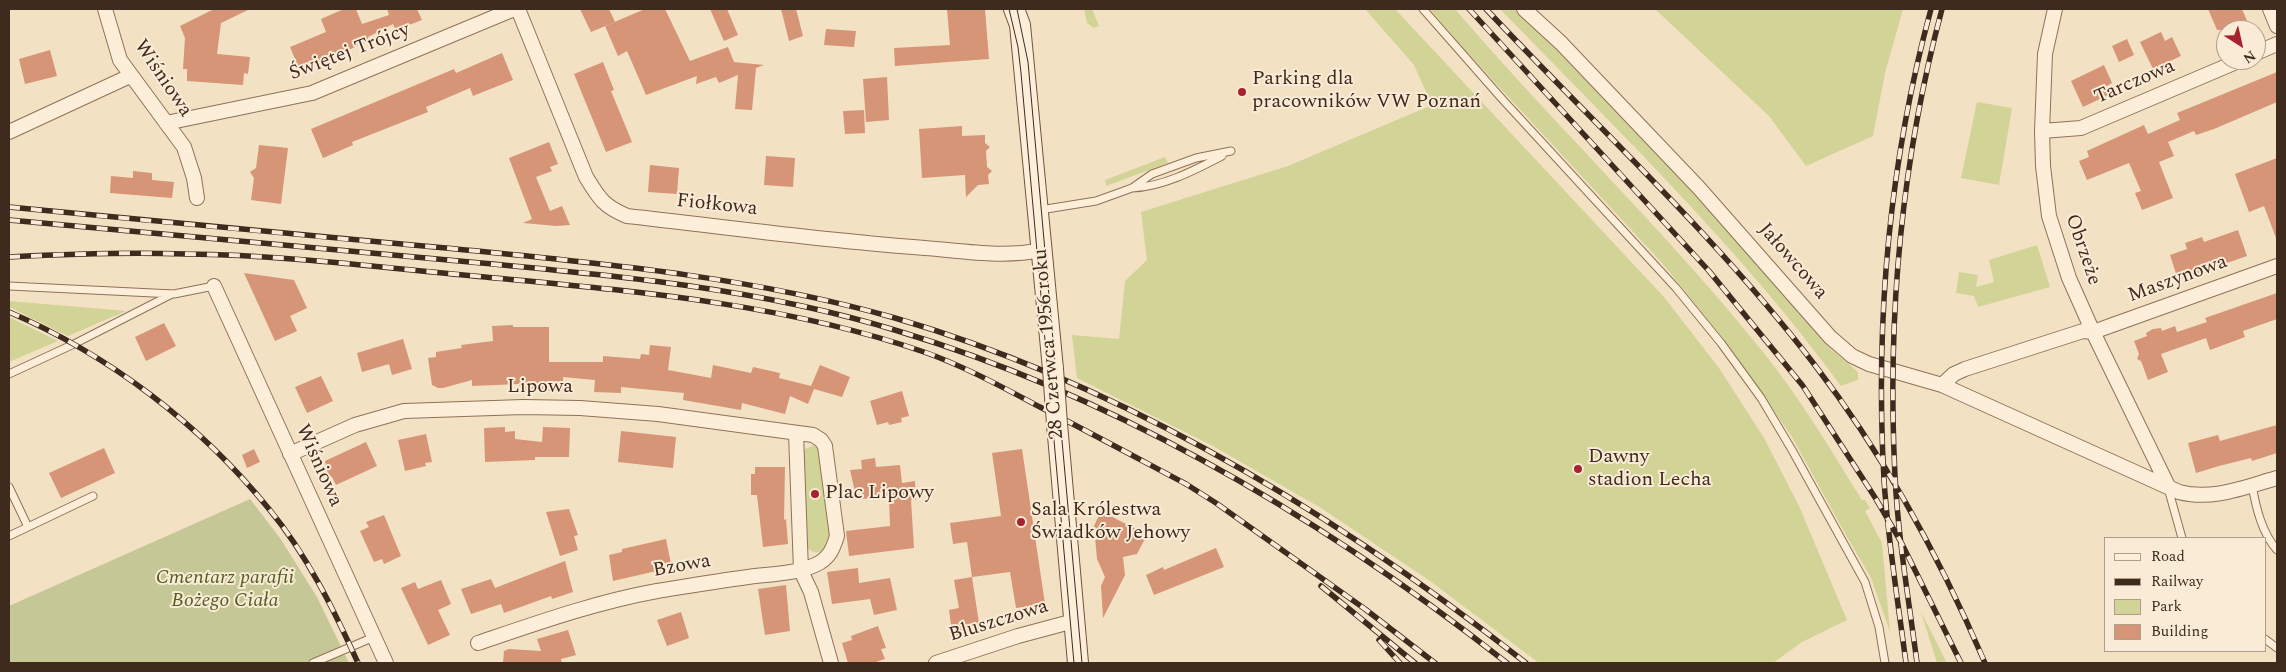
<!DOCTYPE html>
<meta charset="utf-8">
<style>
body{margin:0}
#map{position:relative;width:2286px;height:672px;overflow:hidden;background:#f3e1c4;font-family:Spectral,serif}
canvas{display:block}
.frame{position:absolute;inset:0;border:10px solid #3f2b1e;pointer-events:none}
.legend{position:absolute;left:2104px;top:537px;width:162px;height:115px;box-sizing:border-box;background:#f9ebd5;border:1px solid #af9e8c;margin:0;padding:6px 9px;list-style:none;font-size:15px;color:#3f2b1e}
.legend li{display:flex;align-items:center;gap:10px;height:25px}
.legend b{width:25px;border:1px solid #af9e8c}
.north{position:absolute;left:2216px;top:20px;width:50px;height:50px;box-sizing:border-box;background:#f9ebd5;border:1px solid #af9e8c;border-radius:50%;rotate:145deg;font-size:14px;font-weight:700;line-height:20px;text-align:center;color:#3f2b1e}
.north::after{content:'';display:block;margin:auto;width:18px;height:22px;background:#a7212f;clip-path:polygon(50% 0,100% 100%,50% 72%,0 100%)}
</style>
<div id="map">
<canvas width="2286" height="672"></canvas>
<div class="frame"></div>
<ul class="legend">
<li><b style="height:6px;background:#fceed9"></b>Road</li>
<li><b style="height:6px;background:#3f2b1e"></b>Railway</li>
<li><b style="height:14px;background:#d2d397"></b>Park</li>
<li><b style="height:14px;background:#d59576"></b>Building</li>
</ul>
<div class="north">N</div>
</div>
<script>
const context = document.querySelector('canvas').getContext('2d');
context.lineJoin = 'round';
function paint(path, color) { context.fillStyle = color; context.fill(path, 'evenodd'); }
function strokePath(path, color, width, dash) { context.strokeStyle = color; context.lineWidth = width; context.lineCap = dash ? 'butt' : 'round'; context.setLineDash(dash || []); context.stroke(path); }
function drawText(font, color, halo, rows, align = 'center') {
  context.font = font + ' Spectral,serif'; context.lineWidth = 4; context.setLineDash([]); context.textBaseline = 'middle'; context.strokeStyle = halo; context.fillStyle = color; for (const [text, x, y, turn = 0] of rows) {
    context.save(); context.translate(x, y); context.rotate((+turn || 0) * Math.PI / 180); context.textAlign = isNaN(turn) ? turn : align; if (halo) context.strokeText(text, 0, 0); context.fillText(text, 0, 0); context.restore();
  }
}
const green = new Path2D(`
 M1084 9H1092L1099 26 1094 28 1087 23Z
 M1365 9H1395L1664 297 1719 368 1764 438 1799 506 1847 620 1802 642 1773 663H1539L1430 581 1321 508 1211 445 1077 378 1072 335 1119 339 1125 281 1147 260 1141 212 1288 166 1432 105 1414 65Z
 M1430 9H1455C1555 126 1667 232 1763 352 1800 398 1831 450 1862 500H1865L1870 508 1865 511 1882 543 1890 632 1871 578 1842 528 1792 437 1726 342 1662 263 1464 49Z
 M1500 9H1518L1729 230 1832 350 1858 372V380L1841 386C1741 249 1618 131 1500 9Z
 M1655 9H1903L1885 73 1873 136 1806 166 1769 116Z
 M1977 102 2012 108 1999 185 1961 178Z
 M1165 157 1168 163 1106 186 1105 180Z
 M2037 245 2050 287 1978 307 1974 296 1956 293 1959 272 1978 275 1976 287 1994 282 1989 260Z
 M9 301 126 311 68 336 9 307Z
 M9 317 15 320 58 341 9 362Z
 M814 445 820 449 832 530 829 547C819 554 813 555 805 545L803 450Z
 M1921 612 1947 663H1948H1937Z`);
const cemetery = new Path2D(`
 M250 499 280 538 317 597 349 663H9V606Z`);
const building = new Path2D(`
 M214 9H250L221 23 217 54 250 57 248 74 244 73 243 85 187 81V69H183L185 38 180 26Z
 M344 9H356L362 24 389 15 387 9H417L422 20 396 30 393 24 368 37 369 41 300 71 290 47 326 32 321 19Z
 M580 9H609L615 22 591 32Z
 M645 9H665L690 61 728 47 734 62 764 65 756 68 752 110 735 109 738 75 719 83 716 77 696 84 697 76 646 95 627 51 618 56 605 26Z
 M710 9H727L738 35 724 41Z
 M781 9H796L803 36 789 41Z
 M947 9H985L989 59 895 66 894 48 950 45Z
 M2208 9H2242L2251 30H2217Z
 M826 29 856 31 854 47 824 45Z
 M2161 32 2165 41 2172 37 2181 56 2170 61 2172 65 2155 73 2140 42Z
 M2127 39 2134 55 2119 62 2112 46Z
 M50 50 57 76 25 84 19 59Z
 M502 53 513 80 473 96 470 88 426 107 428 112 352 142 353 145 323 158 311 129 454 69 456 73Z
 M603 62 614 90 611 91 632 142 606 152 574 74Z
 M2104 65 2112 83 2105 87 2108 95 2083 107 2071 81Z
 M2277 72V102L2214 129 2196 135 2194 131 2168 142 2174 156 2159 162 2173 198 2142 210 2135 193 2141 191 2129 163 2087 180 2079 161 2089 157 2087 151 2144 125 2148 134 2180 120 2177 113Z
 M887 77 889 120 866 122 863 79Z
 M864 110 865 133 845 134 843 111Z
 M962 126V136L985 135V143L990 147 986 151 987 167 992 171 988 175 989 184 978 185 966 197 965 175 922 178 919 129Z
 M549 142 558 164 550 167 552 171 536 177 550 211 562 206 570 225 556 226 523 223 532 219 509 158Z
 M259 145 288 148 281 204 251 200 254 178 250 172 256 168Z
 M766 156 795 158 793 187 764 185Z
 M2277 158V238H2276L2264 206 2249 212 2235 174Z
 M650 165 679 168 677 194 648 192Z
 M133 171 152 173V180L174 182 172 198 110 193 111 176 133 178Z
 M2238 230 2247 256 2178 280 2170 255 2187 249 2185 243 2202 237 2204 242Z
 M244 273 294 280 307 308 290 316 297 331 275 341Z
 M2277 293V319L2243 331 2245 337 2210 350 2206 338 2161 354 2168 372 2148 380 2141 361 2137 359 2139 354 2134 341 2147 336 2146 333 2153 329 2161 328 2162 331 2175 326 2177 332 2207 322 2205 318Z
 M164 323 176 346 146 361 135 337Z
 M513 325V327H549V362H603V356L640 359 641 354 649 355 650 345 671 347 668 370 711 378 713 365 751 373 753 367 780 373 779 378 811 386 820 365 850 377 842 397 814 389 808 404 790 396 785 414 742 403 741 410 683 400 684 393 621 387V393L594 392 595 380 563 377V391H519V384L472 386V380L443 388H438L432 385 428 358 436 357V352L462 348 461 345 493 341 492 326Z
 M403 339 412 369 392 375 389 364 362 372 357 353Z
 M321 376 333 401 307 413 295 387Z
 M902 391 909 416 901 418 902 422 889 425 888 422 877 425 870 401Z
 M2277 425V453L2252 461 2251 458 2219 466 2196 473 2188 443 2218 435 2220 441Z
 M505 427V432L515 431V439L542 442 543 427 570 428 569 457H535V460L485 462 484 428Z
 M621 431 676 437 673 468 618 462Z
 M426 434 432 462 425 463 426 466 405 471 398 440Z
 M366 442 377 466 336 485 332 477 328 475 325 461Z
 M104 448 115 473 61 498 49 473Z
 M254 449 260 462 247 468 242 455Z
 M1022 449 1045 604 1016 608 1010 572 972 577 967 542 953 544 950 523 1001 516 992 453Z
 M875 458 876 467 900 465 902 483 915 481 916 500H911L914 548 849 556 846 531 890 526 889 496 862 499 861 491 855 492 850 470 862 469 861 460Z
 M755 467H785L784 520 786 519 788 544 763 547 757 495H751V474H755Z
 M569 509 578 535 574 536 578 550 560 556 546 512Z
 M1101 511 1147 535 1137 554 1123 557 1125 575 1103 618 1101 586 1105 577 1097 559 1094 526Z
 M384 515 401 556 384 564 382 559 374 562 360 531 369 527 366 522Z
 M666 539 671 564 665 566 667 572H652L613 581 609 555 622 552V549Z
 M1216 548 1224 567 1154 595 1146 575 1163 567 1164 570Z
 M565 561 573 592 552 599 551 596 504 613 501 604 471 614 461 589 491 579 495 588Z
 M858 568 859 583 890 578 897 610 874 615 870 599 832 604 827 572Z
 M972 577 980 630 953 640 949 610 959 608 954 580Z
 M441 580 451 604 438 610 450 635 428 645 401 588 415 582 418 589Z
 M786 585 790 631 765 635 758 589Z
 M681 612 689 638 667 646 657 620Z
 M878 626 886 648 881 649 885 659 873 663H848L842 643 852 640 851 636Z
 M568 630 576 655 561 659 562 663H503L504 651 509 649 541 651 537 639Z`);
const lane = new Path2D(`
 M1423 9 1503 100 1676 288 1721 343 1761 398 1792 450 1865 582 1879 627 1885 663
 M1132 188C1163 187 1195 170 1222 156
 M1040 210 1096 201 1132 188 1152 174 1196 158 1231 151
 M9 286 174 294 214 286
 M9 374 74 344 172 294
 M2252 485C2256 508 2262 533 2277 550
 M9 487 28 527
 M2168 488 2182 538
 M9 536 93 496
 M2265 639 2277 648
 M313 663 374 637`);
const street = new Path2D(`
 M105 9 120 60 184 147 194 178 197 198
 M518 9 586 177C599 198 603 206 627 216 726 227 825 241 925 248 964 251 1003 258 1041 250
 M1524 9 1561 43 1699 188 1830 337 1852 356 1869 364 1942 385 2179 492C2212 501 2245 487 2277 478
 M2055 9 2045 54 2042 131 2043 166 2049 216 2069 278 2093 332 2168 486
 M2270 9 2277 26
 M2256 53 2277 44
 M166 123 312 93 514 9
 M2042 131 2081 128 2241 60
 M9 132 130 76
 M214 286 386 663
 M1942 385 1954 374 1965 369 2083 331 2093 332 2277 266
 M796 433 801 571 811 592 831 663
 M290 454 355 425 404 411 523 407 580 408 658 414 813 435 821 440 825 446 837 536C833 549 829 559 815 565 795 574 770 574 748 577 718 581 688 586 657 591 596 602 537 623 478 643
 M936 663 1018 636 1074 621`);
const secondary = new Path2D(`
 M1014 9 1020 25 1053 369
 M1057 424 1078 663`);
const tram = new Path2D(`
 M1009 9 1018 47 1021 73 1074 663
 M1017 9 1028 62 1082 663`);
const rail = new Path2D(`
 M1469 9 1709 271 1803 386 1876 499 1901 542 1961 663
 M1486 9C1596 126 1716 236 1814 364 1884 455 1940 558 1985 663
 M9 207C154 221 300 235 446 248 597 263 748 276 895 318 1124 385 1340 517 1526 663
 M9 220C155 233 301 247 448 260 599 274 752 286 898 331 1120 398 1326 521 1507 663
 M9 257C68 254 127 252 186 254 286 255 386 268 485 277 633 291 782 303 924 352 964 366 1002 387 1040 407 1089 432 1137 458 1186 484L1216 503 1365 609 1435 663
 M9 312C109 355 200 424 269 509 307 555 334 610 358 663
 M1321 586 1415 663
 M1379 640 1400 663
 M1906 663C1898 602 1888 541 1884 480 1875 320 1889 163 1931 9
 M1917 663C1909 601 1898 538 1895 476 1887 318 1901 162 1942 9`);
const secondaryBridge = new Path2D(`
 M1053 369 1057 424`);
const markers = [
 [1242,92,5,"#a7212f"],
 [1578,469,5,"#a7212f"],
 [815,494,5,"#a7212f"],
 [1021,522,5,"#a7212f"]
];
const streetNames = [
 ["Świętej Trójcy",350,53,-21],
 ["Wiśniowa",162,79,56],
 ["Tarczowa",2135,83,-23],
 ["Fiołkowa",717,206,6],
 ["Obrzeże",2082,250,71],
 ["Jałowcowa",1792,262,49],
 ["Maszynowa",2178,280,-20],
 ["28 Czerwca 1956 roku",1050,344,-95],
 ["Lipowa",540,388],
 ["Wiśniowa",318,466,66],
 ["Bzowa",682,567,-10],
 ["Bluszczowa",999,622,-17]
];
const poiNames = [
 ["Parking dla",1252,80],
 ["pracowników VW Poznań",1252,103],
 ["Dawny",1588,458],
 ["stadion Lecha",1588,481],
 ["Plac Lipowy",825,494],
 ["Sala Królestwa",1031,511],
 ["Świadków Jehowy",1031,534]
];
const parkNames = [
 ["Cmentarz parafii",225,579],
 ["Bożego Ciała",225,602]
];
paint(green, '#d2d397');
paint(cemetery, '#c6c796');
paint(building, '#d59576');
strokePath(lane, '#907158', 9);
strokePath(street, '#907158', 16);
strokePath(secondary, '#72513b', 22);
strokePath(lane, '#fceed9', 7);
strokePath(street, '#fceed9', 14);
strokePath(secondary, '#fceed9', 20);
strokePath(tram, '#3f2b1e', 1);
strokePath(rail, '#3f2b1e', 5.5);
strokePath(rail, '#f9ebd5', 4, [11]);
strokePath(secondaryBridge, '#72513b', 22, []);
strokePath(secondaryBridge, '#fceed9', 20);
for (const [x, y, r, color] of markers) { const dot = new Path2D(); dot.arc(x, y, r, 0, 2 * Math.PI); context.fillStyle = color; context.fill(dot); strokePath(dot, '#f9ebd5', 2); }
drawText('20px', '#3f2b1e', '#f9ebd5', streetNames);
drawText('20px', '#3f2b1e', '#f9ebd5', poiNames, 'left');
drawText('italic 20px', '#545e22', '#f9ebd5', parkNames);
</script>
